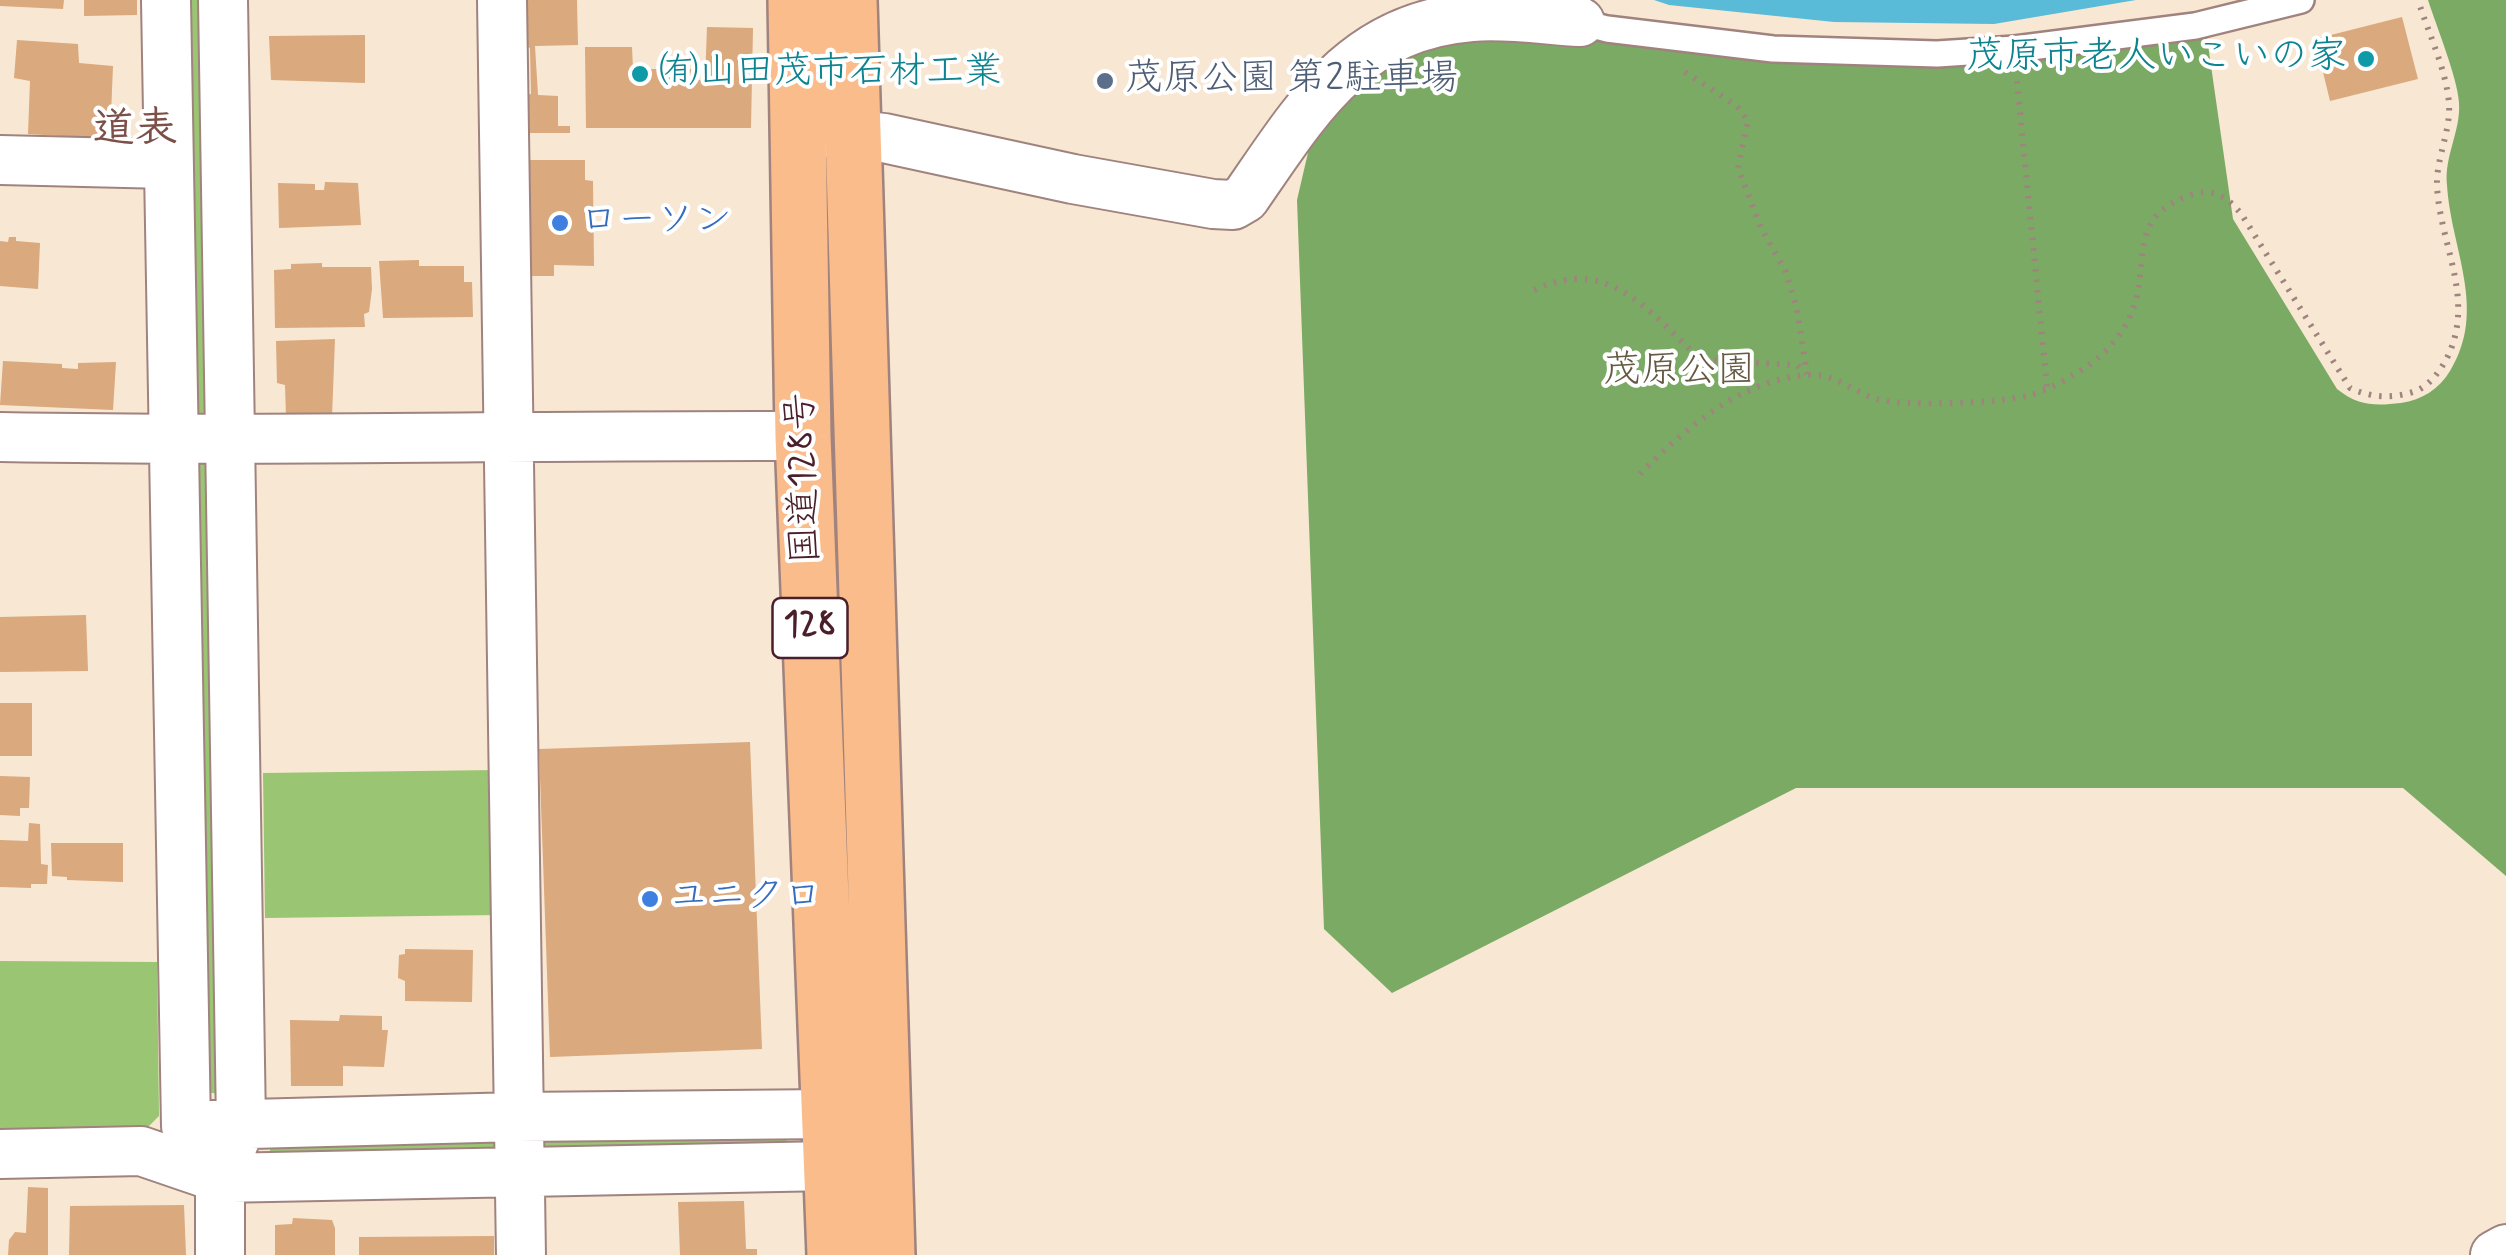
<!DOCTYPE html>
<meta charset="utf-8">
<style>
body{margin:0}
canvas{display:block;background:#f7e7d3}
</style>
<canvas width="2506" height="1255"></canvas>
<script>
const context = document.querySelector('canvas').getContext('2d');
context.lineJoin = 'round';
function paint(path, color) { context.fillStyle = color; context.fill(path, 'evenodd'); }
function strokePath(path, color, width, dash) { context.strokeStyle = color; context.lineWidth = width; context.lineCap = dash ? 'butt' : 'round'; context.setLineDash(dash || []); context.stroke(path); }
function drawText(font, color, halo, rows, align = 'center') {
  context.font = font + ' Mynerve,"Klee One",sans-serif'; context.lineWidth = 8; context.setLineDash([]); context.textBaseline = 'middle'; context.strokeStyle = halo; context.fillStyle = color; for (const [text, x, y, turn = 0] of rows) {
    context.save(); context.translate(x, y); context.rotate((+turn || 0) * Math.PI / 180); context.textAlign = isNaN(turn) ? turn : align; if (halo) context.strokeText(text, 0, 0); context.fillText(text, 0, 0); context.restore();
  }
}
const green = new Path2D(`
 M185 0H208L215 416H190Z
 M207 460 221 1094 204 1092 193 464Z
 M497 770 500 915 265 918 263 773Z
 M0 961 157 962 159 1116 136 1139 0 1140Z
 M496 1138 497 1151 270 1155V1145Z
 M535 1138H787V1145L545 1157Z`);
const forest = new Path2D(`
 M2428 0H2506V876L2403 788H1796L1392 993 1324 929 1297 200 1317 114 1372 63 1465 28 1585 35 1744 57 2206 31 2233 219 2337 389C2358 406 2375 406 2401 403 2422 400 2439 389 2450 371 2488 309 2451 250 2447 185 2444 156 2461 131 2459 103 2458 79 2436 25 2428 0Z`);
const water = new Path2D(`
 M1654 0H2136L1994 24 1834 22 1669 5Z`);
const building = new Path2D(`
 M0 0H64L63 9 0 6Z
 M84 0H137V15L84 16Z
 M523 0H577L578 45 535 46 538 95 558 96V126H570V133H523L524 95 531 94 530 48 524 45Z
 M2402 17 2418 79 2330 101 2315 39Z
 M707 27 753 28 751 128H586L585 47H632L633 69H694L695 79 705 81Z
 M365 35V83L271 80 269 36Z
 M17 40 78 44 79 63 113 66 110 139 28 134 30 81 14 78Z
 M525 160H585V180L593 181 594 266 554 265V276H529Z
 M325 182 358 183 361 225 279 228 278 183 315 184V190H324Z
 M9 237H16V241L40 243 38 289 0 286V241L8 242Z
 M419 260V266H464V282H472L473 317 383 318 379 261Z
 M322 263V267H371L372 289 369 312 364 314 365 327 275 328 274 270 291 269V264Z
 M335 339 332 417H286L285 385 277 383 276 341Z
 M3 361 62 364V368L78 369V363L116 362 113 410 0 405Z
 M86 615 88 671 0 672V617Z
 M0 703H32V756H0Z
 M750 742 762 1049 550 1057 539 749Z
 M0 776 30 777 29 808H20V816L0 815Z
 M29 823 40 824 41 864 48 865 47 884H31V888L0 887V840L28 841Z
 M51 843H123V882L67 880V877L52 876Z
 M405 949 473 950 472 1002 405 1001V981L398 978 399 955 405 954Z
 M340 1015 382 1016V1030H388L384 1067 343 1066V1086H291L290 1020 339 1021Z
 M28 1187 48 1188V1255H8L9 1240 15 1232 26 1233Z
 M744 1201 746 1249H757V1255H680L678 1202Z
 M184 1205 186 1255H69L70 1206Z
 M293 1218 332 1220 335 1228V1255H275V1225L292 1224Z
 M494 1236V1255H359V1237Z`);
const path = new Path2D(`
 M1685 72 1737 106 1748 121 1738 168 1761 228 1786 272 1797 309 1807 374
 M2017 81 2047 387
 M1534 290C1610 254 1651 314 1701 360L1797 365 1806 374
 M1640 474C1685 429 1739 381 1806 375 1833 372 1852 391 1876 399 1904 407 1998 403 2027 396 2043 392 2062 382 2075 374 2099 360 2120 340 2131 314 2152 265 2124 217 2191 195 2213 187 2229 198 2242 215L2350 388C2372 398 2392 399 2416 391 2430 385 2440 371 2447 358 2476 299 2440 246 2437 186 2436 158 2451 131 2449 103 2446 69 2428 32 2418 0`);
const service = new Path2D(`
 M1582 10 1580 22 1607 29 1773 49 1937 54 2015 49 2195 26 2301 0`);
const minor = new Path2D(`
 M166 0 186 1126 220 1178
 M502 0 521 1255
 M815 131 884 138 1073 179 1213 204 1233 205 1245 198C1306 110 1354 26 1472 17 1507 14 1545 20 1580 22
 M0 160 167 164
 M0 437C268 442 535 435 803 436
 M212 1125 518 1117 828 1114 861 1131
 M0 1154 141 1151 220 1178 830 1166 865 1150
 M220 1255V1178L241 1124 223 0
 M2495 1255 2506 1249`);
const trunk = new Path2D(`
 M796 0 803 436 835 1255
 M849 0 887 1255`);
const markers = [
 [2366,59,10,"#0f9aa8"],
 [640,74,10,"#0f9aa8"],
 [1105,81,10,"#5c6f8a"],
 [560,223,10,"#3f7fe0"],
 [650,899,10,"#3f7fe0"]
];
const shields = [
 [810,628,75]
];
const shieldNames = [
 ["128",810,628]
];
const cultureNames = [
 ["茂原市老人いこいの家",2346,59],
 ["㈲山田茂市石材工業",660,74,"left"]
];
const serviceNames = [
 ["茂原公園 第2駐車場",1125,81]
];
const shopNames = [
 ["ローソン",580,223],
 ["ユニクロ",670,899]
];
const parkNames = [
 ["茂原公園",1679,373]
];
const streetNames = [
 ["国道128号",806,478,-92]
];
const quarterNames = [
 ["道表",135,132]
];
paint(green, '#9ac572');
paint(forest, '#7baa64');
paint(water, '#5abbd9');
paint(building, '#daa97d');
strokePath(service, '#a0837f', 30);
strokePath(minor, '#a0837f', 52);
strokePath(trunk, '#a0837f', 60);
strokePath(path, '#a0837f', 6, [2.5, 8]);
strokePath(service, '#fff', 25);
strokePath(minor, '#fff', 48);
strokePath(trunk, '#f9bc8a', 55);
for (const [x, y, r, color] of markers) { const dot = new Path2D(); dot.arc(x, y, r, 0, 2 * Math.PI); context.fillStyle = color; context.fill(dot); strokePath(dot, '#fff', 4); }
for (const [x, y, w] of shields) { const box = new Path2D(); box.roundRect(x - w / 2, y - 30, w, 60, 8); context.fillStyle = '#fff'; context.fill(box); strokePath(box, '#4a1f2b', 2.5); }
drawText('bold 35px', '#4a1f2b', null, shieldNames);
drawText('38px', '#0d838f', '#fff', cultureNames, 'right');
drawText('38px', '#4e5e75', '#fff', serviceNames, 'left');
drawText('38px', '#366cbe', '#fff', shopNames, 'left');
drawText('38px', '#665944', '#fff', parkNames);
drawText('38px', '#4a1f2b', '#fff', streetNames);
drawText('bold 42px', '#7c4f48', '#fff', quarterNames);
</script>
